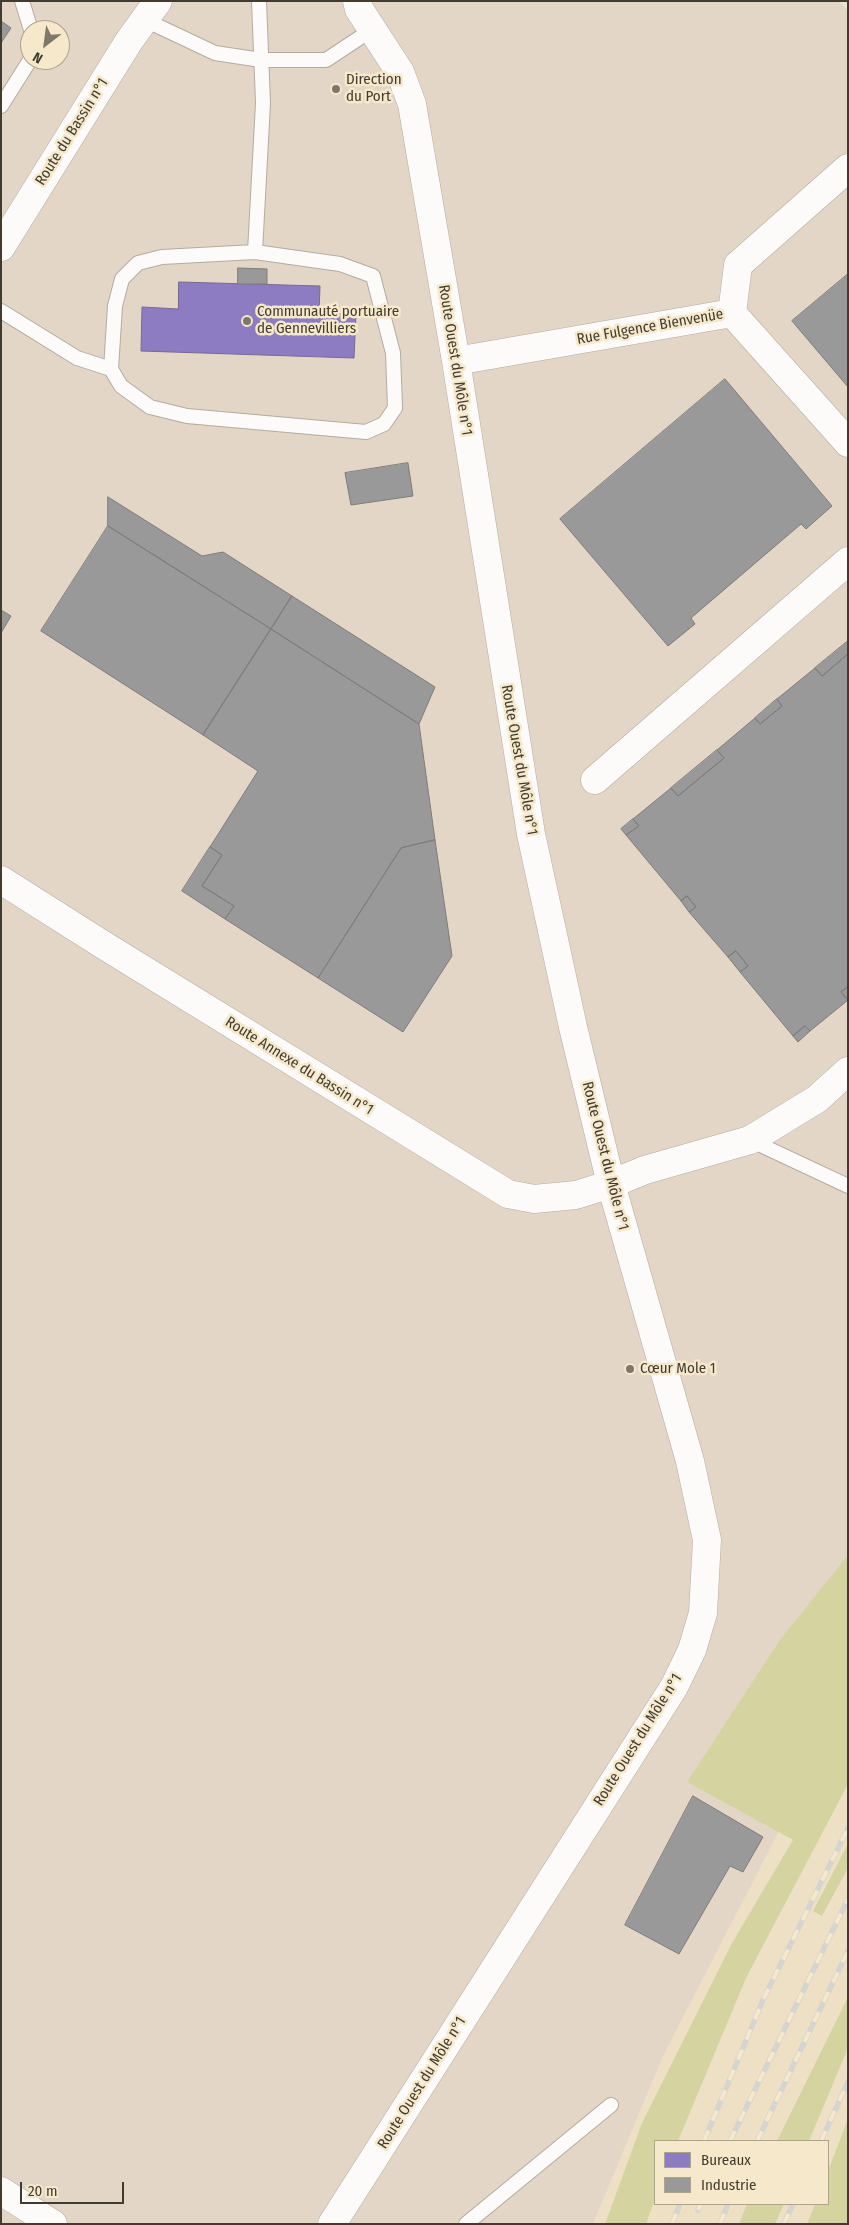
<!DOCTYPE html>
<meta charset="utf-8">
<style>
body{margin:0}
#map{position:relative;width:849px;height:2225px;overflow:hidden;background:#ece4d5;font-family:"Fira Sans Condensed",sans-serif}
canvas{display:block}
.frame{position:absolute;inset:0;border:2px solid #423c30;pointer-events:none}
.legend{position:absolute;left:654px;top:2140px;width:175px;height:65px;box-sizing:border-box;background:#f6e8cb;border:1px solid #aea38d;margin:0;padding:6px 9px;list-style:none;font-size:15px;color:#423c30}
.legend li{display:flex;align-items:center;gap:10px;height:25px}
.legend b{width:25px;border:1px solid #aea38d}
.north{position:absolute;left:20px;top:20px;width:50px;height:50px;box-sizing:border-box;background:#f6e8cb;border:1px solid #aea38d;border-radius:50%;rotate:210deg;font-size:14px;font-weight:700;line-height:20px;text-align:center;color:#423c30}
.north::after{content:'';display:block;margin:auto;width:18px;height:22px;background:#7e776a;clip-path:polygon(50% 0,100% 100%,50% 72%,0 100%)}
.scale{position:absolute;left:20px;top:2182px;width:104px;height:22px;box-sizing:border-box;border:2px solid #423c30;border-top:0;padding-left:6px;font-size:15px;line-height:18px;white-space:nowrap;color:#423c30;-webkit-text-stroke:4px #f6e8cb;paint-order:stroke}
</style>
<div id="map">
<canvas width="849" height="2225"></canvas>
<div class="frame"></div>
<ul class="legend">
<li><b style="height:14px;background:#8e7cc3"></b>Bureaux</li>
<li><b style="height:14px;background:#999"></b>Industrie</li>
</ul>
<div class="north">N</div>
<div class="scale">20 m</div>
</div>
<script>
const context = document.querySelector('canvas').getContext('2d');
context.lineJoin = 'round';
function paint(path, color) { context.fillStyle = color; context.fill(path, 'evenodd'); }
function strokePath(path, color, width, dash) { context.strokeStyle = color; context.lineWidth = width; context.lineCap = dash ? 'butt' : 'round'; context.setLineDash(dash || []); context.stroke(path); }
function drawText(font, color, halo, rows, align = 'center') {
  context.font = font + ' "Fira Sans Condensed",sans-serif'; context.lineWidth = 5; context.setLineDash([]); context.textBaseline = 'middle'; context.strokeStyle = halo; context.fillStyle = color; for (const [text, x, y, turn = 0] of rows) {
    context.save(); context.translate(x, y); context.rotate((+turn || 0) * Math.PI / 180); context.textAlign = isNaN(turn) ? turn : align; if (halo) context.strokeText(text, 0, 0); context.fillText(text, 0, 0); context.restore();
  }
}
const built = new Path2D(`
 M848 1698V2224H593L663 2056ZM655 2141H828V2204H655Z`);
const industrial = new Path2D(`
 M1 1H839L848 11V1698L663 2056 593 2224H1ZM30 30H60V60H30Z`);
const green = new Path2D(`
 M848 1555V1784L746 1978 678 2141H655V2199L646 2224H605L642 2123 732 1943 793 1840 687 1782 780 1640Z
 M848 1844V1868L822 1916 813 1911Z
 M848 1997V2048L809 2141H777Z
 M848 2119V2224H807L815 2204H828V2171Z
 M747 2204H784L775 2224H739Z`);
const offices = new Path2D(`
 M179 282 320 286 319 313 356 314 354 358 141 351 142 307 178 309Z`);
const industry = new Path2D(`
 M1 21 11 28 1 43Z
 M238 268 267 269V284H238Z
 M848 274V387L792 321Z
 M725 379 832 506 806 529 801 524 691 618 695 624 668 646 560 519Z
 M408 463 413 496 351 505 345 473Z
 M108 497 202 556 223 552 292 596 271 629 108 526Z
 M108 526 271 629 203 735 41 631Z
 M292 596 435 687 419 724 271 629Z
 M1 610 11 616 1 633Z
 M271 629 419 724 435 840 401 848 318 978 225 919 234 906 202 886 222 855 210 847 258 771 203 735Z
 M848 641V654L822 676 815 668Z
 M848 654V987L841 992 848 1000 810 1031 805 1026 793 1036 740 972 748 966 736 951 728 957 689 912 696 907 687 896 681 901 626 835 639 826 633 819 671 788 678 796 724 758 717 750 755 718 760 724 782 706 777 699 815 668 822 676Z
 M777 699 782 706 760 724 755 718Z
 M717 750 724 758 678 796 671 788Z
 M633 819 639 826 626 835 621 829Z
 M435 840 452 956 403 1032 318 978 401 848Z
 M210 847 222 855 202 886 234 906 225 919 182 891Z
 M687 896 696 907 689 912 681 901Z
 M736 951 748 966 740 972 728 957Z
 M848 987V1000L841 992Z
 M805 1026 810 1031 798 1042 793 1036Z
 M693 1796 763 1837 743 1872 730 1866 679 1954 625 1925Z`);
const lane = new Path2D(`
 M22 1 31 30
 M145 20 215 53 261 60H326L373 29
 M1 106 30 60
 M255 252 340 264 373 276 393 353 395 408 384 424 366 432 187 416 150 407 121 386 111 369 115 306 122 279 138 263 162 257Z
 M255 252 263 103 259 1
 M1 311 77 358 111 369
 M750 1140 848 1186
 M466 2224 611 2105`);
const street = new Path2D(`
 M1 247 129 41 158 1
 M732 313 738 265 848 168
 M456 361 732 313 848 443
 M595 780 848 561
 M1 880 105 946 508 1194 534 1199 576 1195 611 1184 645 1170 750 1140 817 1099 848 1071
 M1 2191 53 2224
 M332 2224 674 1687 692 1650 703 1613 707 1540 690 1461 611 1184 573 1027 531 834 456 361 412 104 400 72 359 9 357 1`);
const rail = new Path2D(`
 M704 2141 763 2000 848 1828
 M730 2141 848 1899
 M757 2141 848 1951
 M821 2141 848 2082
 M698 2210 701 2204
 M672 2224 680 2204
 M720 2224 728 2204
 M784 2224 793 2204`);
const markers = [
 [336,89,5,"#7e776a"],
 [247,321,5,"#7e776a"],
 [630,1369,5,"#7e776a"]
];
const poiNames = [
 ["Direction",346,80],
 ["du Port",346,97],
 ["Communauté portuaire",257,312],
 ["de Gennevilliers",257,329],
 ["Cœur Mole 1",640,1369]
];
const streetNames = [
 ["Route du Bassin n°1",72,132,-58],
 ["Rue Fulgence Bienvenüe",650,327,-10],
 ["Route Ouest du Môle n°1",455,360,81],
 ["Route Ouest du Môle n°1",519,760,80],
 ["Route Annexe du Bassin n°1",299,1066,32],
 ["Route Ouest du Môle n°1",605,1156,76],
 ["Route Ouest du Môle n°1",638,1740,-58],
 ["Route Ouest du Môle n°1",422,2083,-58]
];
paint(built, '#eee0c5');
paint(industrial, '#e4d6c6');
paint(green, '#d5d4a0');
paint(offices, '#8e7cc3');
strokePath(offices, '#776997', 1);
paint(industry, '#999');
strokePath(industry, '#7f7d7a', 1);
strokePath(lane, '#b2aca0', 16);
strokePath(street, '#b2aca0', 29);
strokePath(lane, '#fcfbf9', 14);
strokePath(street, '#fcfbf9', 28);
strokePath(rail, '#d6d4cf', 5.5);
strokePath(rail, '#f6e8cb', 4, [11]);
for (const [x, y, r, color] of markers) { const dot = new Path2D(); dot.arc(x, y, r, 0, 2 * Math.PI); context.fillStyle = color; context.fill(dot); strokePath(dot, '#f6e8cb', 2); }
drawText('15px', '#423c30', '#f6e8cb', poiNames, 'left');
drawText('15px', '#423c30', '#f6e8cb', streetNames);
</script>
